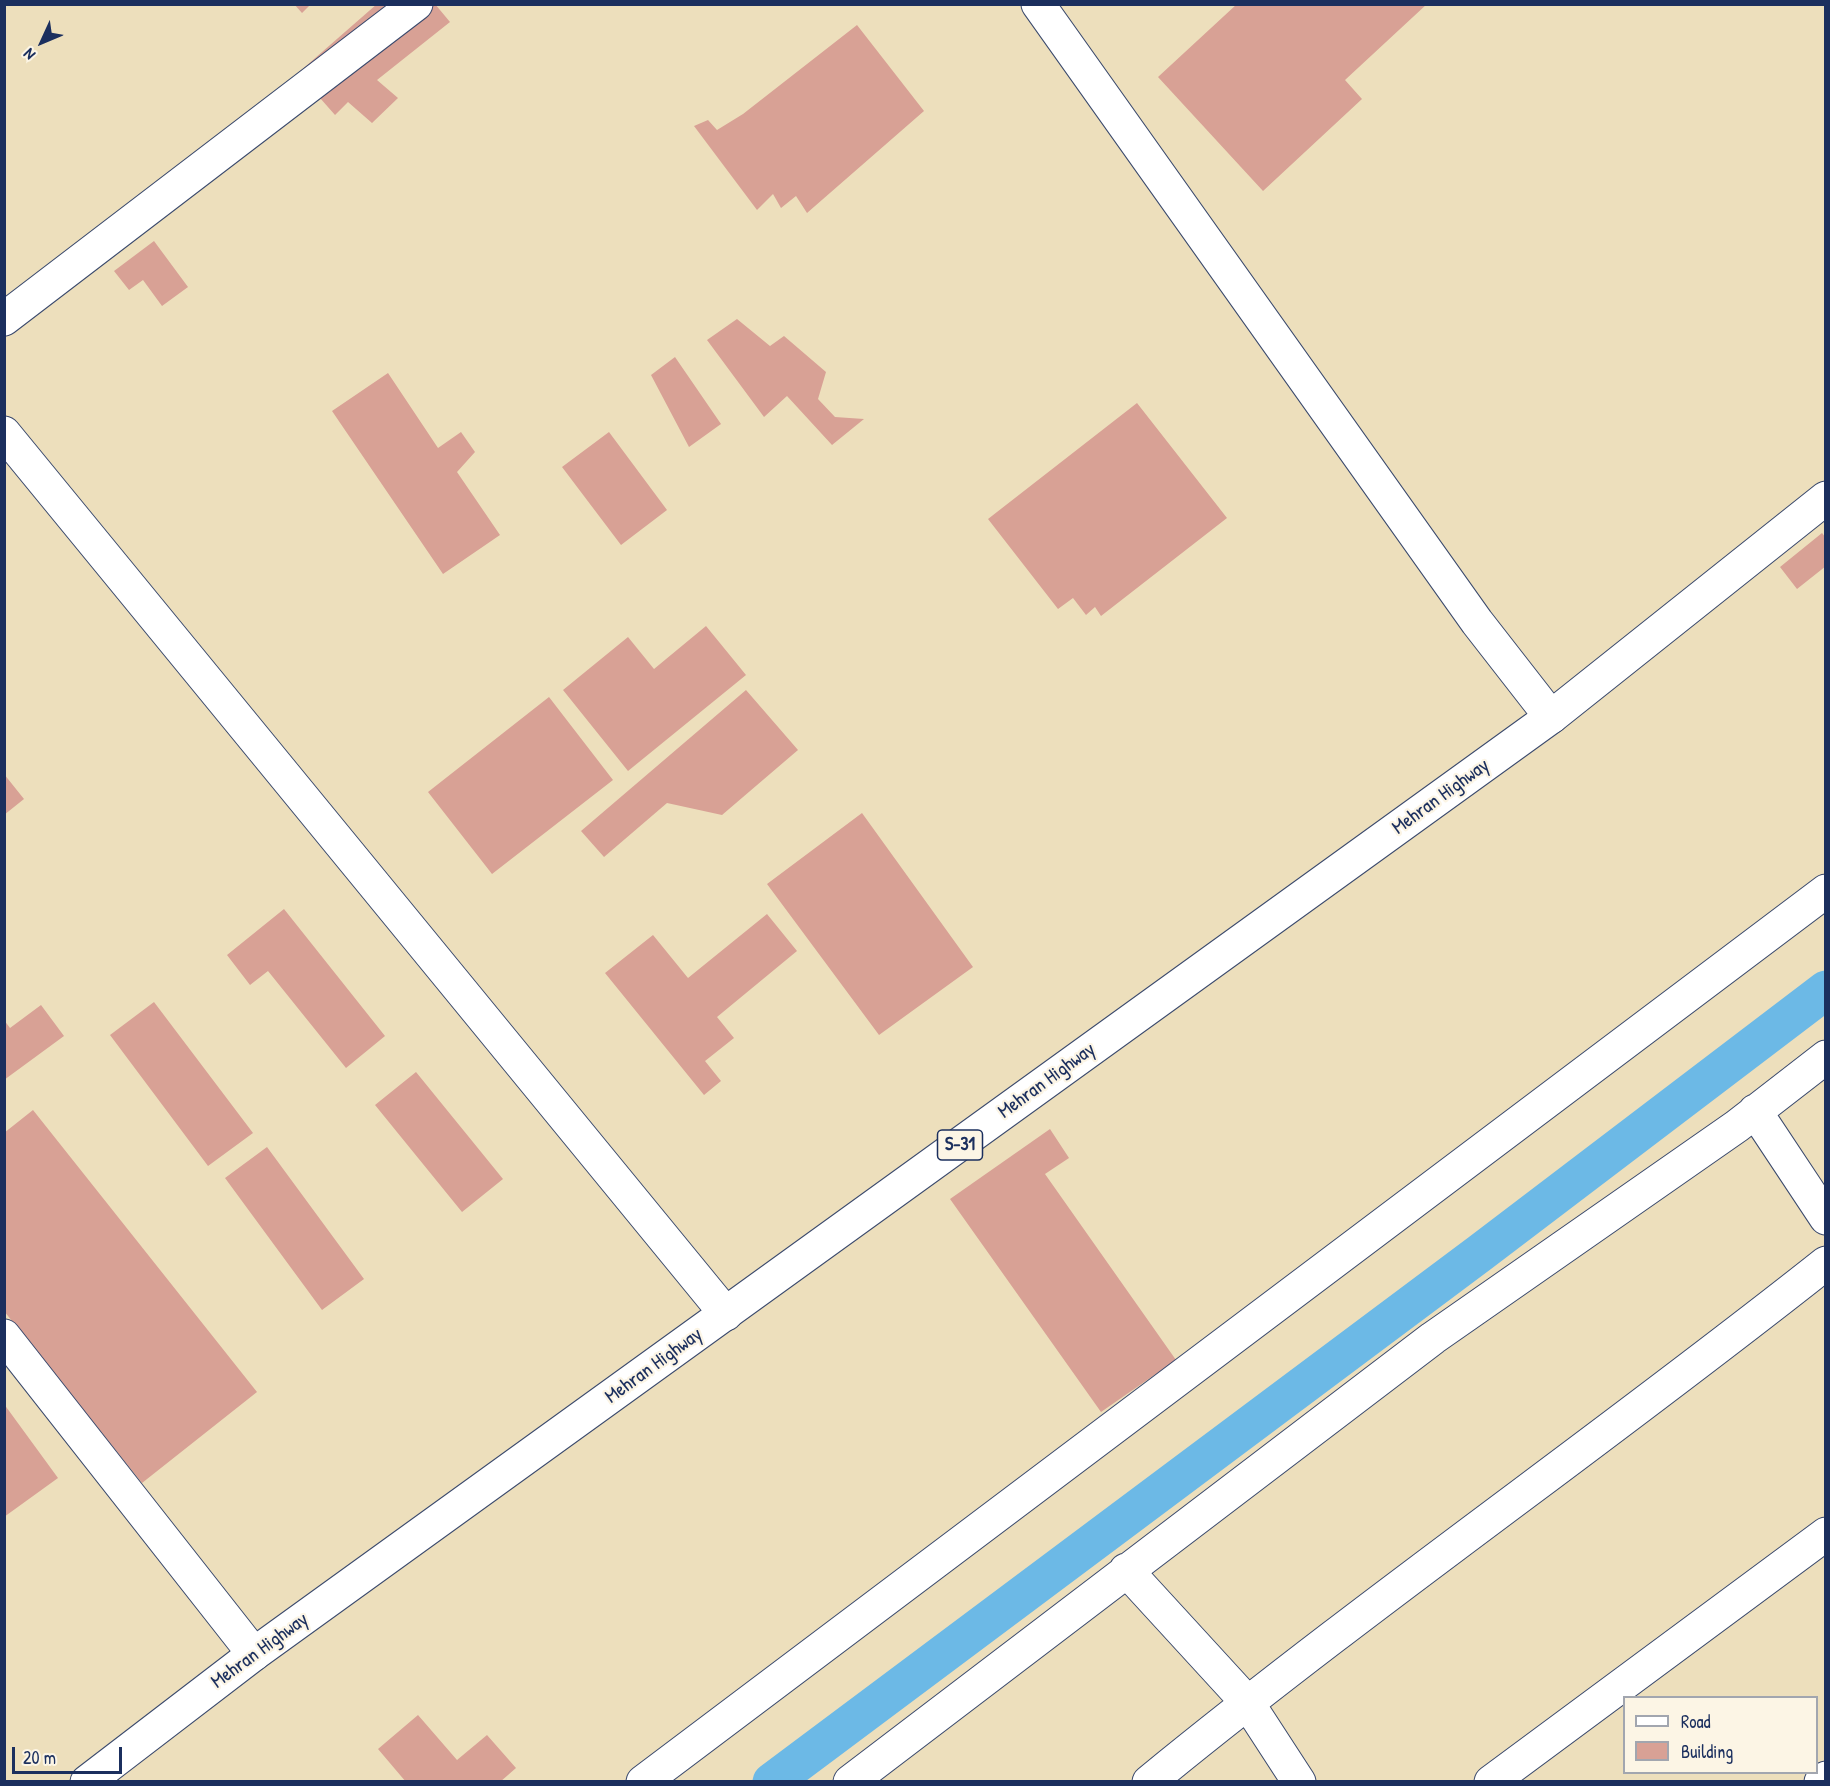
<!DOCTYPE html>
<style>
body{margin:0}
#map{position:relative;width:1830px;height:1786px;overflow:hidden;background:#eddfbc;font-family:"Patrick Hand",sans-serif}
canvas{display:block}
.frame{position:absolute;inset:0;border:6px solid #1b2f5e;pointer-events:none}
.legend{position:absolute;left:1623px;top:1696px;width:195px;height:78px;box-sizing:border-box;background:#fcf5e5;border:2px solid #a2a6af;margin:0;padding:8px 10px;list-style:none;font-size:18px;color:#1b2f5e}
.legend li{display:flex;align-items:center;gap:12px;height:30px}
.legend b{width:30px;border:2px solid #a2a6af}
.north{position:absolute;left:12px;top:12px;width:60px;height:60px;-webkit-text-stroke:4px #fcf5e5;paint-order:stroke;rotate:226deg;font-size:16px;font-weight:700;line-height:24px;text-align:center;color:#1b2f5e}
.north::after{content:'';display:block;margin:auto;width:21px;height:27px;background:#1b2f5e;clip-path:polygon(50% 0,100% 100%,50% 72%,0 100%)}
.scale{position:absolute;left:12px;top:1747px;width:110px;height:27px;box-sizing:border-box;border:3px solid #1b2f5e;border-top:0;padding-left:8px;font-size:18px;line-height:21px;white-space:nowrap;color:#1b2f5e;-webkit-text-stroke:4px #fcf5e5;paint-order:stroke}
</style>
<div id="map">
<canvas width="1830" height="1786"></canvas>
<div class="frame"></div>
<ul class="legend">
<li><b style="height:8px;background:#fff"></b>Road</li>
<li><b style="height:16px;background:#d8a195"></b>Building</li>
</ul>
<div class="north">N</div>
<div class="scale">20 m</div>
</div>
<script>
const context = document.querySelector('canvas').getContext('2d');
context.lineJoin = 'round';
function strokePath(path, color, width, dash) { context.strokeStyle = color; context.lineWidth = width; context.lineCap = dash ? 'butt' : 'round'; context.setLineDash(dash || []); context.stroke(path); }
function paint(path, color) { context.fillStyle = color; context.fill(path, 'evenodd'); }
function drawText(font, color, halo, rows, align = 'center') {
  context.font = font + ' "Patrick Hand",sans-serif'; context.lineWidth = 4.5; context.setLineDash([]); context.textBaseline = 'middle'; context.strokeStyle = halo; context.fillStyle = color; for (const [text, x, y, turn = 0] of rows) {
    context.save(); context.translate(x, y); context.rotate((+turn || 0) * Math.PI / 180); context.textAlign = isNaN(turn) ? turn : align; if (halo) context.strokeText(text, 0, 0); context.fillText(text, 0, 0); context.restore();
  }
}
const canal = new Path2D(`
 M772 1782 1480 1253 1826 990`);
const building = new Path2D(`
 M294 4H311L302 13Z
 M377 4H435L450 22 377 80 398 98 372 123 348 102 335 115 298 73Z
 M1237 4H1427L1345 80 1362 99 1263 191 1158 77Z
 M857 25 924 111 807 213 796 196 781 208 773 194 757 210 694 126 708 120 717 130 743 114Z
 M154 241 188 287 162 306 143 280 129 290 114 271Z
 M737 319 770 346 784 336 826 372 818 399 835 417 864 419 832 445 787 396 764 417 707 340Z
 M675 357 721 424 689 447 651 375Z
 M388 373 438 448 461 432 475 452 457 472 500 535 443 574 332 411Z
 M1137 403 1227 518 1101 616 1095 607 1086 615 1073 598 1058 609 988 519Z
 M609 432 667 510 621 545 562 467Z
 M1822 533 1826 538V566L1797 589 1780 567Z
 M706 626 746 675 628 771 563 690 628 637 654 669Z
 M746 690 798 750 722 815 667 803 604 857 581 831Z
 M549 697 613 780 492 874 428 792Z
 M4 774 24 799 4 815Z
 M862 813 973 967 879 1035 767 884Z
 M284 909 385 1036 346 1068 268 971 250 985 227 955Z
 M767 914 797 951 717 1017 734 1038 705 1061 721 1081 704 1095 605 973 653 935 688 978Z
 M154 1002 253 1133 208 1166 110 1035Z
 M41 1005 64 1036 4 1080V1020L10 1028Z
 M416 1072 503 1179 462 1212 375 1105Z
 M33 1110 257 1392 142 1483 4 1311V1133Z
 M1050 1129 1069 1158 1045 1174 1176 1360 1101 1412 950 1199Z
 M267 1147 364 1279 322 1310 225 1178Z
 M4 1404 58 1478 4 1517Z
 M418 1715 457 1760 487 1735 516 1768 500 1782H406L378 1749Z`);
const street = new Path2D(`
 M1038 4 1477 622 1551 717
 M4 319 416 4
 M4 433 726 1314
 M1755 1111 1826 1218
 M4 1336 254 1654
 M1126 1570 1247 1702 1299 1782
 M643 1782 1826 891
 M850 1782 1433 1338 1737 1126 1826 1057
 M1149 1782C1369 1602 1603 1440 1826 1263
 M1491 1782 1826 1534
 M1821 1782 1826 1778`);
const primary = new Path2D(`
 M87 1782 254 1654 1551 717 1826 498`);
const shields = [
 [960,1145,45]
];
const shieldNames = [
 ["S-31",960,1145]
];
const streetNames = [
 ["Mehran Highway",1441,797,-36],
 ["Mehran Highway",1047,1081,-36],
 ["Mehran Highway",654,1366,-36],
 ["Mehran Highway",260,1651,-36]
];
strokePath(canal, '#6cb9e6', 39);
paint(building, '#d8a195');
strokePath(street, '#3a496c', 35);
strokePath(primary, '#3a496c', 35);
strokePath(street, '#fff', 33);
strokePath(primary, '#fff', 33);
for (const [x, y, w] of shields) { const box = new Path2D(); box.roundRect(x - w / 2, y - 15, w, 30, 4.5); context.fillStyle = '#fcf5e5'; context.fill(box); strokePath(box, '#1b2f5e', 1.5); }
drawText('bold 18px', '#1b2f5e', null, shieldNames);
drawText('20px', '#1b2f5e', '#fcf5e5', streetNames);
</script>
